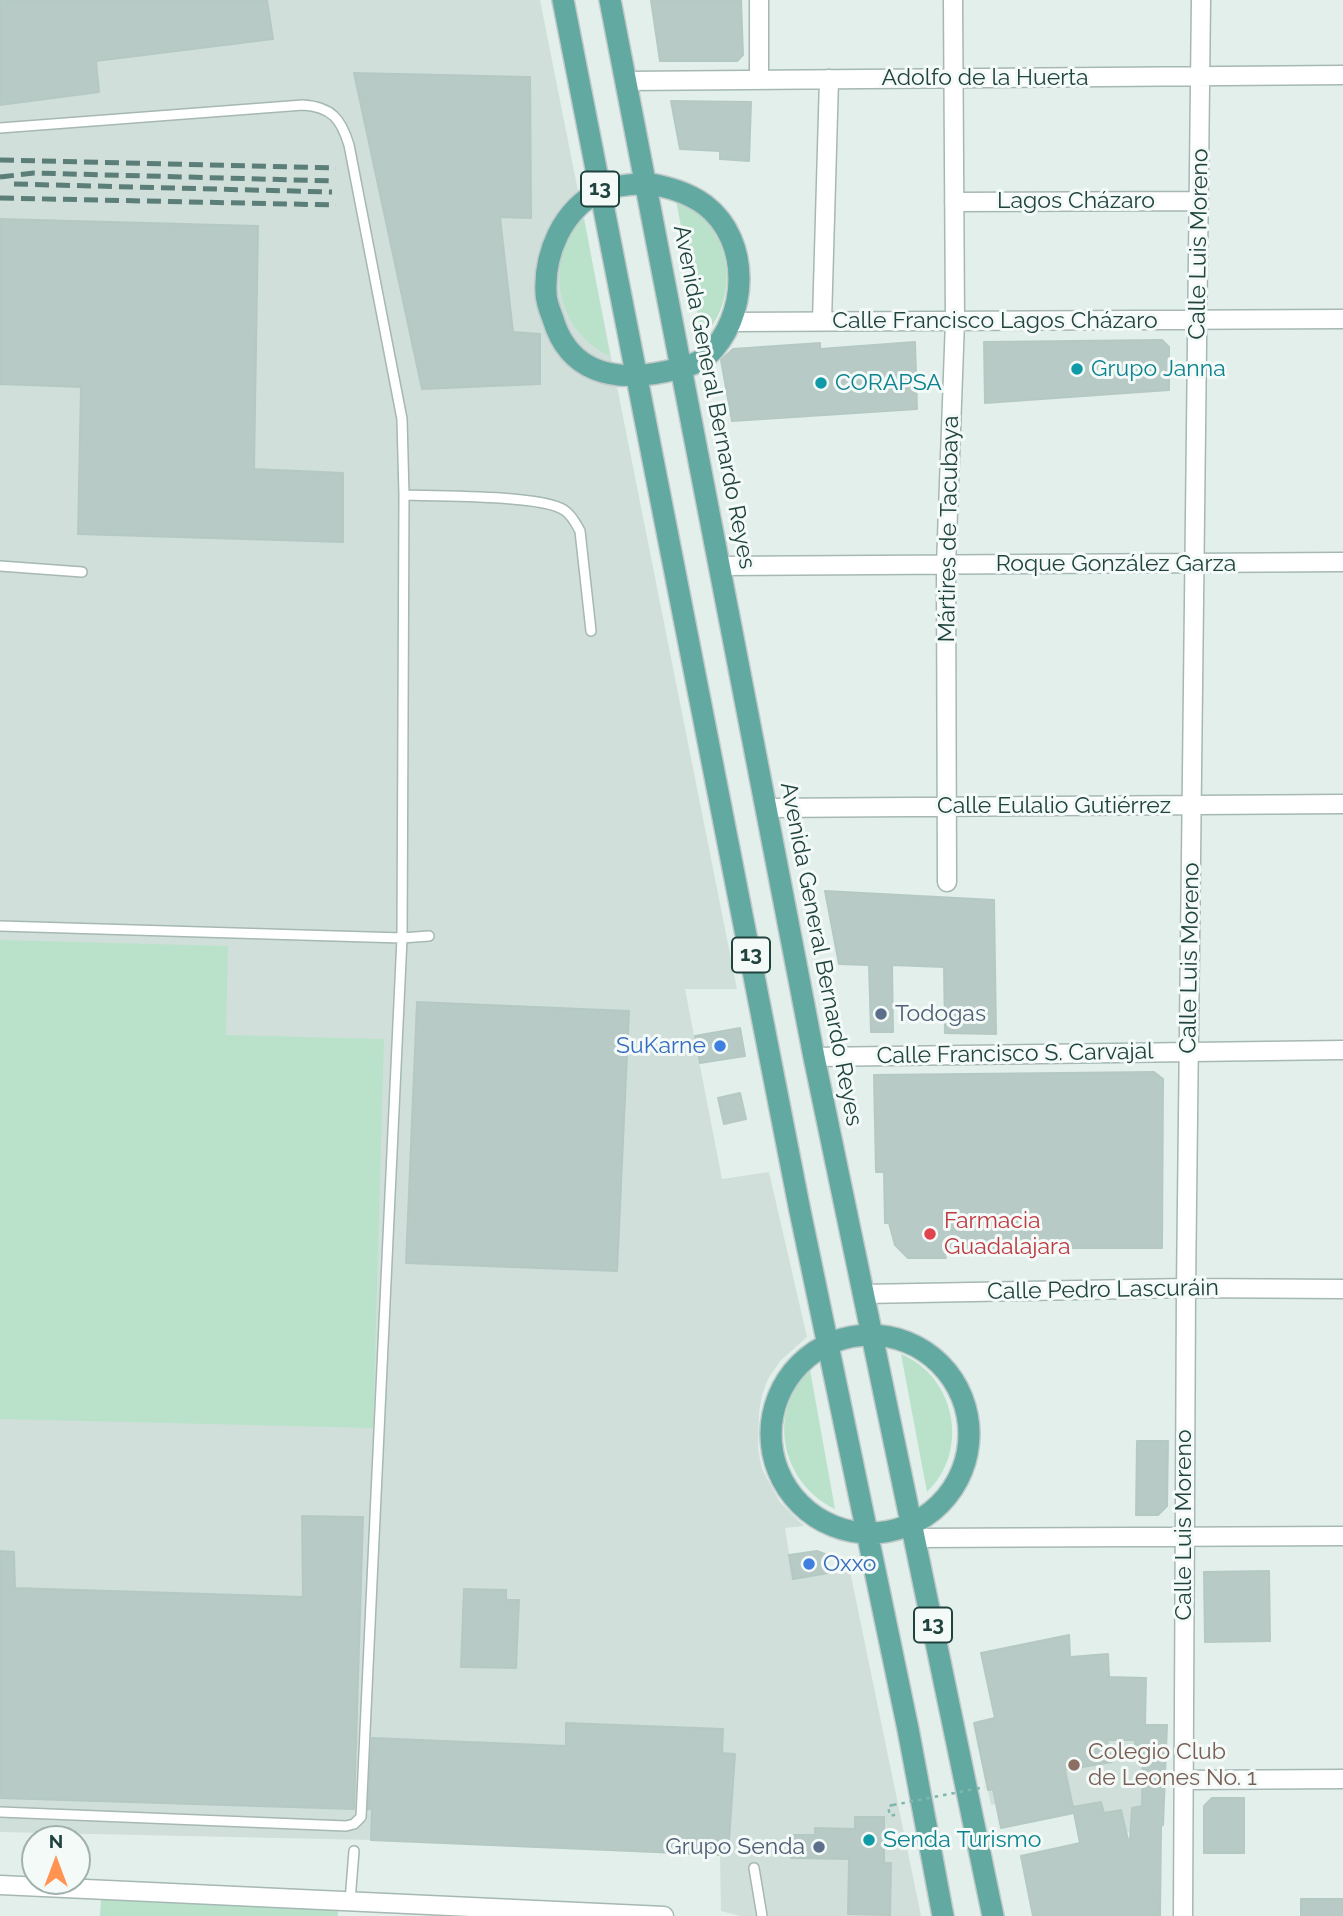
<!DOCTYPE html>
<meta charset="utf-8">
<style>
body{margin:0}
#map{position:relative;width:1343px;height:1916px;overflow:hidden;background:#e3efeb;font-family:Raleway,sans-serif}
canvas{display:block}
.north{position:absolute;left:21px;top:1825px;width:70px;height:70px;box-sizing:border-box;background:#f4faf8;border:2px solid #9fb1ae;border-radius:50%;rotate:0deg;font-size:19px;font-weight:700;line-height:28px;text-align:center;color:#20433e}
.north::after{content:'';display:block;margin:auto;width:24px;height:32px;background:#ff9351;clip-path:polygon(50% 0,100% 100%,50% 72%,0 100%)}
</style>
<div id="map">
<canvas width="1343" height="1916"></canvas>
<div class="north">N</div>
</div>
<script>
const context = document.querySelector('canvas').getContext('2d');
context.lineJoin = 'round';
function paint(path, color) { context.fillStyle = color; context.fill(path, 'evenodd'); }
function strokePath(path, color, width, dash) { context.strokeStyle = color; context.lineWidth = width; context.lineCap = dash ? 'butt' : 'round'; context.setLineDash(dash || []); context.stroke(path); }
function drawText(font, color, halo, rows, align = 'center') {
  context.font = font + ' Raleway,sans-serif'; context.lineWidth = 6; context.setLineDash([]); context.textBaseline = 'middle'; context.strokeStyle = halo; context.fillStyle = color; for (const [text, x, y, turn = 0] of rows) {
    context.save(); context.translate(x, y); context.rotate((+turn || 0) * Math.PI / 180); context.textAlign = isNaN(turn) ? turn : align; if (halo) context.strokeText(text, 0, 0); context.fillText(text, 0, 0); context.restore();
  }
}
const built = new Path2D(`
 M0 0H540L737 989H685L722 1179 769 1172 807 1337 780 1361 768 1379 762 1395 759 1413 758 1449 762 1469 780 1502 804 1526 785 1528 793 1579 850 1571 921 1916H740L721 1911 720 1856 371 1840 0 1832Z
 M1101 1697 1117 1740H1135L1145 1730V1725H1167L1163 1825 1080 1842 1069 1789 991 1805 974 1723Z`);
const green = new Path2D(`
 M676 200C684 204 692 208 699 214 735 246 736 304 702 338Z
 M584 218 610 356C556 332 542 259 584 218Z
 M0 940 228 946 226 1035 384 1039 373 1428 0 1419Z
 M901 1354C956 1377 970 1451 927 1492Z
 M810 1370 835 1509C781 1483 766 1412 810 1370Z
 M101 1898 338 1908V1916H100Z`);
const building = new Path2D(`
 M0 0H267L273 39 96 61 99 92 0 105Z
 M651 0H741L743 55 737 61H660Z
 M354 73 530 77 531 218 500 217 513 332 540 334V384L422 389Z
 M671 101 751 102 749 161 720 159V151L680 149Z
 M0 219 258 226 254 469 343 473V542L78 534 81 387 0 384Z
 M1162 340 1169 347V390L985 403 984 342Z
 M915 342 917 409 732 421 721 360 733 349 820 343V349Z
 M825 891 994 900 996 1034 945 1033 944 967 892 965 893 1032H871L869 965 839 964Z
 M417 1002 629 1011 617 1271 406 1263Z
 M740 1028 745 1056 700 1063 695 1036Z
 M1154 1072 1163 1079 1162 1248H968V1254H945L946 1258H908L895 1245 889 1223H885L884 1172H876L874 1075Z
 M740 1093 746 1119 724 1124 718 1098Z
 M1137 1441H1168L1167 1506 1158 1515H1136Z
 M302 1516 363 1517 354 1809 0 1798V1551L14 1552 15 1588 303 1597Z
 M817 1551 827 1555 829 1573 793 1579 789 1555Z
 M1269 1571 1270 1641 1205 1642 1204 1572Z
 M464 1589 506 1590V1600H519L516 1668 461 1667Z
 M1069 1635 1070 1657 1108 1654 1109 1677 1146 1678 1145 1725H1167L1163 1825 1161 1826 1160 1916H1033L1021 1856 1080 1843 1074 1813 1001 1828 993 1789 988 1790 974 1723 995 1718 981 1653ZM1107 1740H1135V1745H1143L1142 1806 1132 1808 1130 1840H1128L1121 1810 1104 1813 1101 1802 1073 1807 1065 1770 1112 1762Z
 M566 1723 723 1729 722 1753 735 1754 728 1855 371 1840 372 1809H368L372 1738 566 1746Z
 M1212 1798H1244V1853H1204V1806Z
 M855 1817H884V1863H891L890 1915 848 1914 849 1859 791 1858V1835H815V1828L855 1829Z
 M1301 1899H1343V1916H1301Z`);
const path = new Path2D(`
 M893 1805 888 1806 890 1816 898 1814`);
const lane = new Path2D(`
 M0 128 303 105C332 107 341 119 349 145L402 419 404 495C435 496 543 495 564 510 572 515 576 524 580 531L591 631
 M0 566 82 572
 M0 926 402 938 429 936
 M0 1812 346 1826 354 1824 361 1817 402 938 404 495
 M754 1868 762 1916
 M350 1901 354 1851`);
const street = new Path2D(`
 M759 80V0
 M627 81 1343 75
 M954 202 1199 201
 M822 321 829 79
 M732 322 1343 319
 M720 566 1343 562
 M765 808 1343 804
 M947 882 946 565 955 321 953 0
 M814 1057 1343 1050
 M864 1294 1186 1288 1343 1289
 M914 1538 1343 1536
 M1184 1780 1343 1779
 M0 1885 664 1916
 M1183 1916 1186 1288 1201 0`);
const primary = new Path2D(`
 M563 0 800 1211 908 1729 943 1916
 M610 0 814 1057 993 1916
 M646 183C668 187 687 192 705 205 752 241 748 318 707 356 695 366 677 369 663 372 614 382 569 373 553 319 550 311 546 302 546 293 544 254 562 210 600 191 612 185 632 185 646 183Z
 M771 1434a99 99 0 1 1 198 0a99 99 0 1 1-198 0Z`);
const rail = new Path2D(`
 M0 160 336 168
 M0 177 34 173 335 181
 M14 184 332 192
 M0 198 336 205`);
const pathBridge = new Path2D(`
 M893 1805 985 1787`);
const markers = [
 [1077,369,7,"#0f9aa8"],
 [821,383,7,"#0f9aa8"],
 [881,1014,7,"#5c6f8a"],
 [720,1046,7,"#3f7fe0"],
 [930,1234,7,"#e0444e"],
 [809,1564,7,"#3f7fe0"],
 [1074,1765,7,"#8d6e63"],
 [869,1840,7,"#0f9aa8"],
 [819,1847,7,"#5c6f8a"]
];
const shields = [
 [600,189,38],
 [751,955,38],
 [933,1625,38]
];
const shieldNames = [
 ["13",600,189],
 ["13",751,955],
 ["13",933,1625]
];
const streetNames = [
 ["Adolfo de la Huerta",985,78],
 ["Lagos Cházaro",1076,201],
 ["Calle Luis Moreno",1199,244,-89],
 ["Calle Francisco Lagos Cházaro",995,321],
 ["Avenida General Bernardo Reyes",714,397,79],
 ["Mártires de Tacubaya",949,529,-89],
 ["Roque González Garza",1116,564],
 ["Calle Eulalio Gutiérrez",1054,806],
 ["Avenida General Bernardo Reyes",821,954,79],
 ["Calle Luis Moreno",1190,958,-89],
 ["Calle Francisco S. Carvajal",1015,1054,-1],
 ["Calle Pedro Lascuráin",1103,1290,-1],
 ["Calle Luis Moreno",1184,1525,-90]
];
const cultureNames = [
 ["Grupo Janna",1091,369],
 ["CORAPSA",835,383],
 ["Senda Turismo",883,1840]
];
const serviceNames = [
 ["Todogas",895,1014],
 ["Grupo Senda",805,1847,"right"]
];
const shopNames = [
 ["SuKarne",706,1046],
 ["Oxxo",823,1564,"left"]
];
const healthNames = [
 ["Farmacia",944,1221],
 ["Guadalajara",944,1247]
];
const educationNames = [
 ["Colegio Club",1088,1752],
 ["de Leones No. 1",1088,1778]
];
paint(built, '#d1dfda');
paint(green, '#bae2ca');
paint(building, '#b8cac5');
strokePath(building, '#b5c9c3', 2);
strokePath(lane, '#a5b8b4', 12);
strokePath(street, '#a5b8b4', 21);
strokePath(primary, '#c1cac9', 24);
strokePath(path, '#80b6ac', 2.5, [3.5, 5]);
strokePath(lane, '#fff', 9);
strokePath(street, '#fff', 18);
strokePath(primary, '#62aaa1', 21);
strokePath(rail, '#5b7e79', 5, [14, 7]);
strokePath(pathBridge, '#80b6ac', 2.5, [3.5, 5]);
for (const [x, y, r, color] of markers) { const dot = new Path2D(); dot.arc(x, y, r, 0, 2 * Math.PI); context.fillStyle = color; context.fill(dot); strokePath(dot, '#f4faf8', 2.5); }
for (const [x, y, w] of shields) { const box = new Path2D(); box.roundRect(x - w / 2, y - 17.5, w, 35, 5); context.fillStyle = '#f4faf8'; context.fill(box); strokePath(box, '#20433e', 2); }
drawText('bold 21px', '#20433e', null, shieldNames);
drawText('23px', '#20433e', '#f4faf8', streetNames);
drawText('23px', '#0d838f', '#f4faf8', cultureNames, 'left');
drawText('23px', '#4e5e75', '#f4faf8', serviceNames, 'left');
drawText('23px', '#366cbe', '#f4faf8', shopNames, 'right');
drawText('23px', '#be3a42', '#f4faf8', healthNames, 'left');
drawText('23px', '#785e54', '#f4faf8', educationNames, 'left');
</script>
